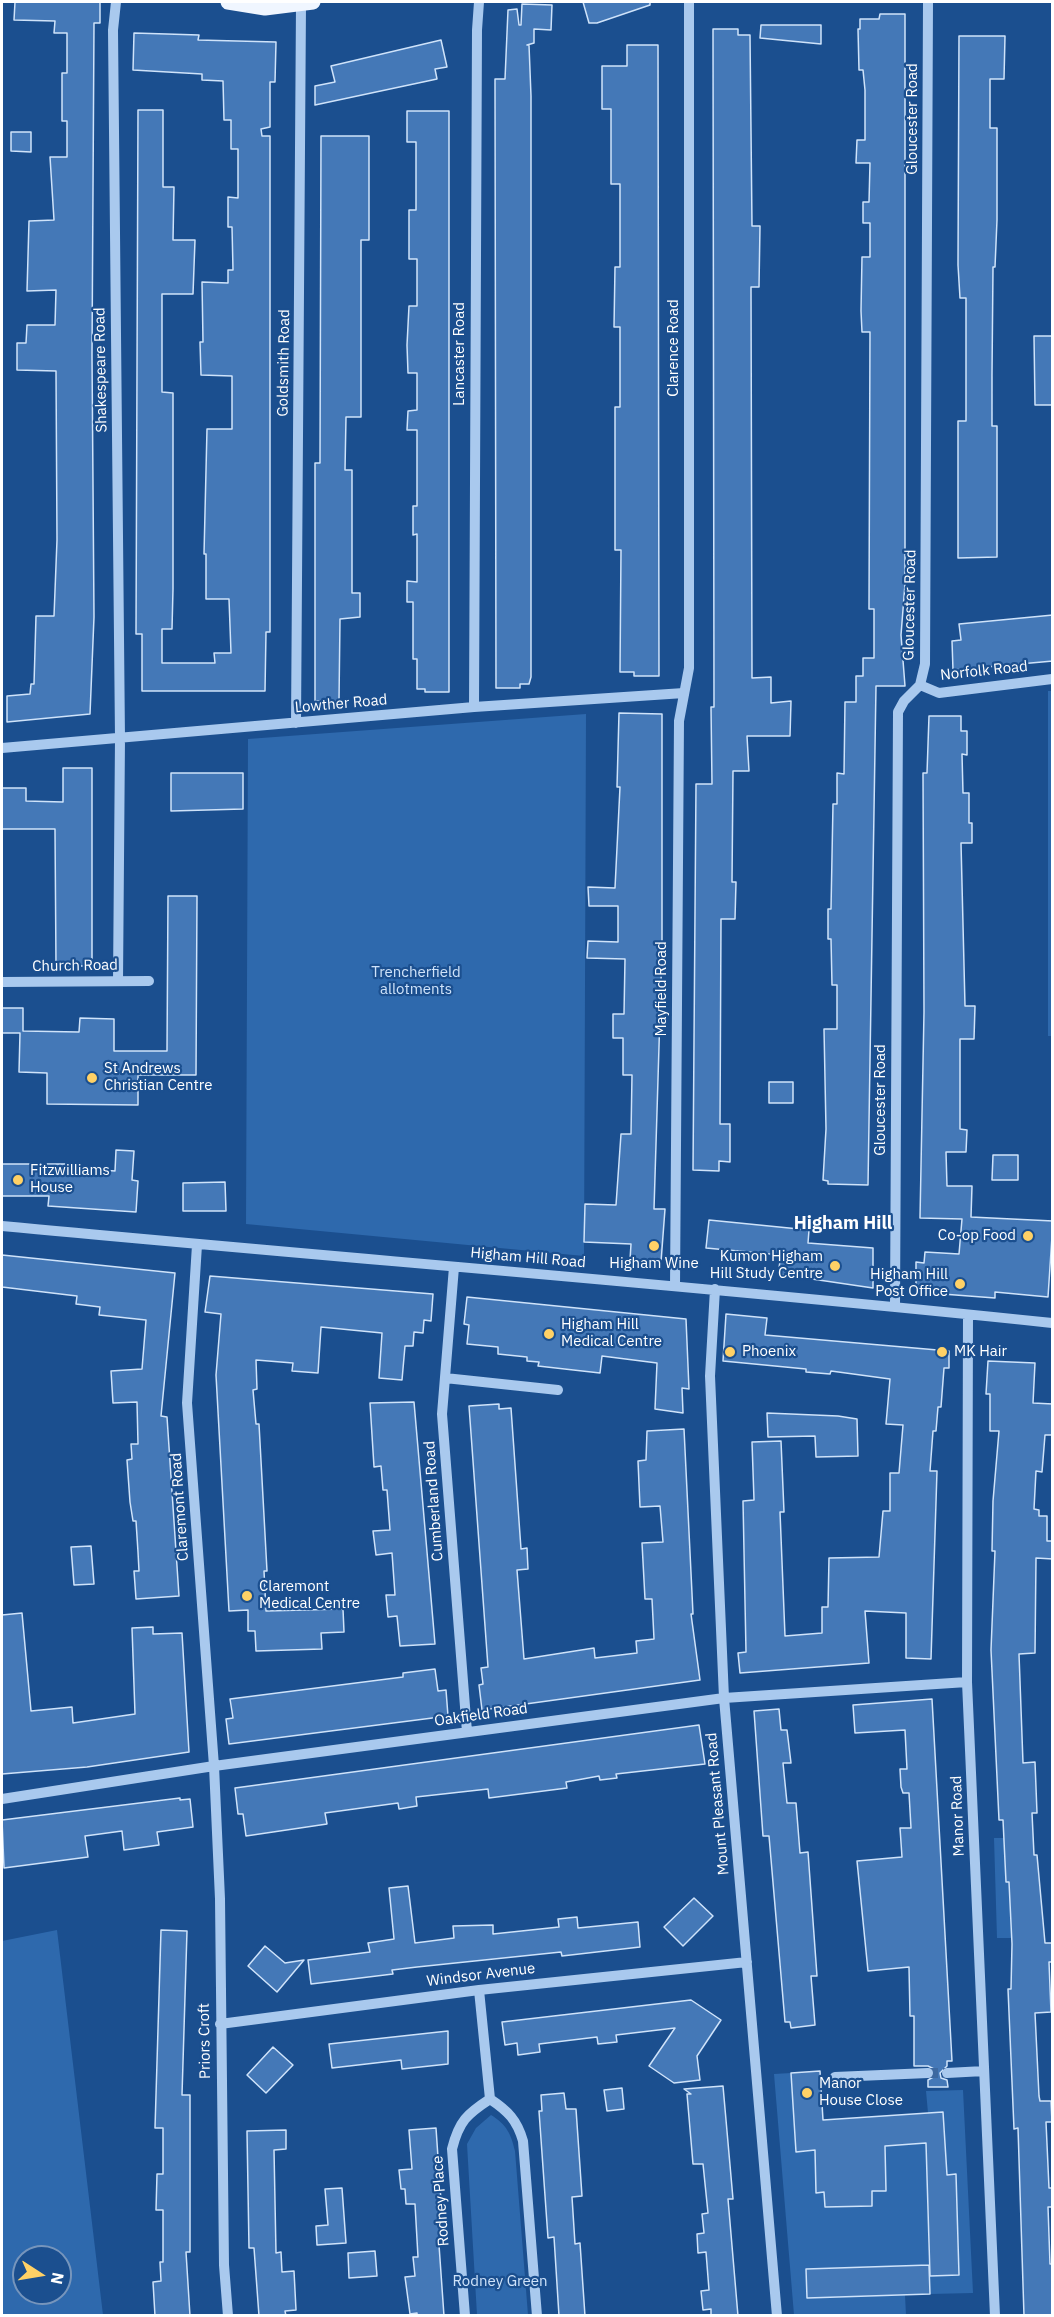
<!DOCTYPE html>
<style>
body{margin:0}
#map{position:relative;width:1054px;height:2317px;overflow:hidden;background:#1b4f8f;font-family:"IBM Plex Sans",sans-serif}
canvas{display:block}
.frame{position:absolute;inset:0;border:3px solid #fff;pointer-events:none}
.north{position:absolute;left:12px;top:2245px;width:60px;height:60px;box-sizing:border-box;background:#1b4f8f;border:2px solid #7695bc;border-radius:50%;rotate:102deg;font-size:16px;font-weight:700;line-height:24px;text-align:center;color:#fff}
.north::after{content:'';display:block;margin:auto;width:21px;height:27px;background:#ffd166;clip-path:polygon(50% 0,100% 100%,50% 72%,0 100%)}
</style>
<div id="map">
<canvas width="1054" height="2317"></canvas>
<div class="frame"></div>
<div class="north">N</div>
</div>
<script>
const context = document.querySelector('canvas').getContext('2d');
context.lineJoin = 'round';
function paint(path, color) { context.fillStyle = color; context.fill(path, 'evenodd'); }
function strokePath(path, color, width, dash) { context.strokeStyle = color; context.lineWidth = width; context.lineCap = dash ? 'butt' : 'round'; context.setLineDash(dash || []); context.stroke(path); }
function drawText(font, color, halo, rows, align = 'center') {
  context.font = font + ' "IBM Plex Sans",sans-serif'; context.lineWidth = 4.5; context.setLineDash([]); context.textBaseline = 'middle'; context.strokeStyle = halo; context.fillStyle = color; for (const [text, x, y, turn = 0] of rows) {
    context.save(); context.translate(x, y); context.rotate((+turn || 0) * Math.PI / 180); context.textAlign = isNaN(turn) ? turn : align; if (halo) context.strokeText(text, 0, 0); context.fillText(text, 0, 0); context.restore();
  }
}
const green = new Path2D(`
 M1048 691H1052V1036H1048Z
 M586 714 584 1256 246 1224 248 739Z
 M994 1838H1004L1006 1881 1009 1882 1017 1938H997Z
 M57 1930 103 2315H2V1941ZM24 2257H60V2293H24Z
 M791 2073 796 2152 945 2142 943 2113H928L926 2091 963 2090 973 2293 930 2294V2276L959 2275 956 2175H927L929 2265 806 2269 807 2298 905 2295 906 2315H794L774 2074Z
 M491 2115C507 2125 511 2134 515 2151L528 2315H477L467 2144 476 2128Z`);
const building = new Path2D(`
 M15 2H100V23H94L92 355 94 617 90 714 7 722V696L30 694 31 684H34L36 616H54L57 540 56 371 17 370V343H26L27 325H55L56 290 27 291 29 221 54 220 50 157H67V121H62V73H67V33H54L55 21 14 20Z
 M583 2H650V5L597 23H589Z
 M522 4 552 5 551 30 534 29V43L527 45H529L531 96V677L529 684H520V688H496L495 79H505L508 10 517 9 519 25H521Z
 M880 14H905V584L901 635 905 686H876L868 1185 828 1184V1181L823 1180 826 1129 824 1029H837V985H832L831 939H828V909H831L833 804H837V773L844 774 845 702H856V676H863V658H874V609H869L870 332H862L861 311 862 257H870V223H863V202H869L870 163H856L857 140H865V90L863 70H859L858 29H860V19H879Z
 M761 25H821V44L760 38Z
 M713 29H738V35H750L752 226H760L759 287H751L752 678 771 677V703L791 701 790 736H747L749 771H733L732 882H736L735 919H721L720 1124H730V1162L719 1161V1171L693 1170 696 784H712L711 707H714Z
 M134 33 199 35 198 40 276 42 275 82H270V127L261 129 262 136H270V632H266L265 691H142V634H136L138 110H163V187H174L173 240H195L193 294H162V392L173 393V589L172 629H162V663H215L214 653H231L229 599H206V554H204L207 429H232V376L201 375 200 342H203L202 282 228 283V270H233L232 227H228V197L238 198V149H231V120H224L223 81 202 80V74L133 70Z
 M959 36H1005L1004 79H990V128H997V220L995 267H993L992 374V426H997V557L958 558V421H966V298H960L958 265Z
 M441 40 447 67 435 69 437 79 315 105V86L335 82 331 66Z
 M627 45H658L659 676H634V672H620L621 550H615V407H620V327H614L615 267H620V184H611V109H602V66H627Z
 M407 111H449V692H425V689H417V659H413V602H407V581L417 582V534L413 535V506H417V430H407L408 411 417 410V373H408L407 345 409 306H417V259H409V210H416V142H407Z
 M11 132H31V152L11 151Z
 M321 136H369V240H361V417H346L345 470H352V593H360V617L340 619 339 701H315V463H320Z
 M1034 336H1053V405H1035Z
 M1053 615V661L953 670 952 641 961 640 959 624Z
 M619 713 662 714V949L654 1209H665L661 1262 630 1260 631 1244 584 1242 585 1204 616 1205 621 1134H631L632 1075H623V1038H613V1014H624L625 959 587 958 588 941 618 942V906H589L588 887 615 888 620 787H617Z
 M929 716H961V731H967V755L962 754 963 793H969V823H972V843H961L965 1006H975L974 1039H960V1129L967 1130 966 1152H946L947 1186H972L971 1217 1053 1221 1048 1297 995 1292V1298L916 1292V1262L924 1263 925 1252 959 1254 962 1219 920 1218 924 1012 923 773H927Z
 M63 768H92V966H56L55 829H2V788H26V801L63 802Z
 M171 773H243V809L171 811Z
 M168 896H197L196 1075H138V1105L47 1104V1073L19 1072 20 1033H2V1008H23V1031L79 1032 80 1018 114 1019V1051H167Z
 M769 1082H793V1103H769Z
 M116 1150 134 1151 132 1180 138 1181 136 1212 48 1206 49 1196H2V1164H65V1167L115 1171Z
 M993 1155H1018V1180H992Z
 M225 1182 226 1211H183V1183Z
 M709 1220 809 1230 808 1243 873 1248V1288L778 1274 781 1255 706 1248Z
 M2 1255 175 1273 161 1416 167 1417 179 1596 136 1599 134 1571H139L138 1552 136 1521H133L130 1502 127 1460 132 1459 131 1444H138L137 1402 113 1403 111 1371 142 1369 146 1320 99 1315 100 1307 76 1304 77 1296 2 1287Z
 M210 1276 433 1294 431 1321 424 1320 423 1333 414 1332 413 1346H405L402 1380 379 1378 382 1333 321 1327 318 1373 292 1371 293 1363 256 1360 257 1389 253 1390 256 1424H259L267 1571H264L266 1611 343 1609 344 1632 321 1633 322 1649 256 1651 255 1631H248V1610L229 1611 216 1375 221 1314 205 1312Z
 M467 1297 686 1319 689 1389 682 1388 683 1413 655 1409 657 1363 602 1356 600 1373 538 1366 539 1362 527 1361V1357L498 1354V1347L467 1344 469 1325 464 1324Z
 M726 1314 767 1318 765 1335 949 1351V1368H944L941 1407H938L936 1431H933L930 1471H937L931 1659 906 1658V1613L865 1611 869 1663 740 1673 738 1653 746 1652 743 1501 754 1500 752 1442 781 1441 784 1512H780L785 1636 822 1633V1607H828L829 1558 879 1557 883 1511H890V1473H899L903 1425 886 1424 890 1379 831 1371 830 1374 806 1372V1369L723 1361Z
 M988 1361 1035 1363 1033 1403 1053 1404V1435H1045L1042 1472 1036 1471 1034 1509 1039 1510V1516H1047V1541H1053V1559L1036 1558 1035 1653 1019 1654 1023 1763 1035 1762 1037 1813H1032L1034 1855H1037L1045 1943H1053V1962H1049L1051 2012 1035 2013 1039 2096 1040 2101H1051L1052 2122H1046L1049 2188H1053V2207H1048L1050 2264H1053L1052 2316H1024L1018 2128 1014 2129 1008 1989H1011L1012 1944 1009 1882H1006L1003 1820H999L991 1650 995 1551H992L993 1501 999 1431H990V1394H986Z
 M414 1402 435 1644 400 1646 397 1616 388 1617 386 1595H395L392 1553 376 1555 373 1531 390 1530 387 1490H383L381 1466 374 1467 370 1403Z
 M499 1404V1409L511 1408 521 1549 527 1548 528 1569 517 1570 524 1659 594 1648 595 1658 637 1653 636 1641 654 1639 652 1599H645L642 1543 663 1542 660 1506 640 1507 638 1461 646 1460 647 1431 684 1429 693 1614H691L700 1680 482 1710 479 1685 483 1684 481 1668 488 1667 469 1406Z
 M767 1413 838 1416 857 1419 858 1456 816 1457 815 1436 768 1437Z
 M91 1546 94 1584 74 1585 71 1547Z
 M22 1613 31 1711 72 1707 73 1723 135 1714 132 1628 153 1627V1634L182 1633 189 1752 87 1767 2 1774V1615Z
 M435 1669 438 1691 446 1690 448 1716 229 1744 226 1719 233 1718 230 1699 403 1677V1673Z
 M932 1699 952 2061H947V2066L940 2073 941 2078 947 2080 948 2087H928V2080L935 2076 934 2069 928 2066H914V2016H910L909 1967 868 1971 857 1861 902 1857 900 1828H911L909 1793H903L901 1787 900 1769H907L905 1730 855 1733 853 1705Z
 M779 1709 781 1730H787L791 1763H783L787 1803H796L800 1853 808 1852 817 1976H811L815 2025 791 2028 790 2022H785L769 1836H763L754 1711Z
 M699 1725 705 1764 616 1774 617 1778 600 1780 599 1776 566 1782 567 1788 489 1798 488 1789 416 1797 417 1806 399 1809 398 1803 325 1813 327 1824 246 1836 243 1814H238L235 1788Z
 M180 1798V1800L190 1799 193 1827 157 1832 159 1845 124 1850 122 1831 85 1836 88 1857 4 1868 2 1820Z
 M408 1886 415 1943 454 1938 453 1926 493 1925V1934L559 1927 558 1919 577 1917 578 1928 638 1922 640 1947 562 1956 561 1952 417 1967 392 1970 393 1974 311 1984 308 1960 370 1952 368 1943 394 1939 389 1888Z
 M694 1898 713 1916 683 1946 664 1927Z
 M161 1930 187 1931 182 2095H190V2252H186L190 2316H155L153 2282 161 2281 160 2262H163V2210H156L157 2174H163V2128H155Z
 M265 1946 285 1963 304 1960 277 1992 248 1966Z
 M691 2000 721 2020 697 2056 700 2080 674 2083 649 2066 675 2028 616 2035 617 2042 598 2044 597 2037 539 2044 540 2052 518 2055 517 2043 505 2045 502 2022Z
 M448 2031V2064L402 2069 401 2060 332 2068 329 2044Z
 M273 2047 293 2065 266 2093 247 2075Z
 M820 2071 823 2120 943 2112 947 2175 956 2174 959 2275 930 2276 926 2143 885 2146 886 2191H872V2206L825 2207 824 2192 816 2193 815 2150 796 2152 791 2073Z
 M723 2086 733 2199H728L738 2316H711V2309L703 2310 701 2291 709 2290 706 2252 698 2253 697 2234 704 2233 702 2214 708 2213 703 2164H693L687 2094H691L684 2089Z
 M622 2088 624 2109 607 2111 604 2090Z
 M564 2093 566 2109H576L582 2196 572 2197 575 2244 580 2243 585 2316H559L554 2237 548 2238 539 2111H542L541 2095Z
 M436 2128 444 2245H439L444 2316H417V2313L410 2314 405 2277 415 2276 413 2257H418L415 2204H406L405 2189H401L399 2170 412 2169 409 2130Z
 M286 2130V2149L274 2150 276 2253 281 2252 282 2272 294 2271 296 2310 285 2311 286 2316H259L254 2248H249L247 2131Z
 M342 2188 346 2243 317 2245 316 2226 328 2225 325 2189Z
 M375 2251 377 2276 349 2278 348 2253Z
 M929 2265 930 2294 807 2298 806 2269Z`);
const minorTunnel = new Path2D(`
 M928 2073H947`);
const minor = new Path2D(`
 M116 2 113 30 120 738 118 981
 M920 685 939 693 1052 679
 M474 707 477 30 479 2
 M296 723 301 4
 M2 748 474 707 684 693
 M2 982 149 981
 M2 1226C352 1259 703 1286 1052 1323
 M197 1245 187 1403 214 1766 220 1899 224 2265 228 2316
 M454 1267 442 1414 467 1732
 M675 1286 679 721 689 668V2
 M715 1289 710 1376 724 1698 777 2316
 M895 1307 898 712 904 701 920 685 925 664 928 2
 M968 1315 967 1682 995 2316
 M445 1378 558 1390
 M2 1799 214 1766 724 1698 967 1682
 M479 1990 490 2099
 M220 2024 479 1990 747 1962
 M947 2073 984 2071
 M835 2077 928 2073
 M490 2099C508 2111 517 2120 523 2141L537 2316
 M465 2316 452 2149C459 2121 467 2114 490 2099`);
const major = new Path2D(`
 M228 2 265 8 313 2`);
const markers = [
 [92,1078,6,"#ffd166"],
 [18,1180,6,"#ffd166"],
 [1028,1236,6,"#ffd166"],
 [654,1246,6,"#ffd166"],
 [835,1266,6,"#ffd166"],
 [960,1284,6,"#ffd166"],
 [549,1334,6,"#ffd166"],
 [730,1352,6,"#ffd166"],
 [942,1352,6,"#ffd166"],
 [247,1596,6,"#ffd166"],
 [807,2093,6,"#ffd166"]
];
const streetNames = [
 ["Gloucester Road",913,119,-90],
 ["Clarence Road",674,348,-90],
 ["Lancaster Road",460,354,-90],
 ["Goldsmith Road",284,363,-89],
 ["Shakespeare Road",101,370,-91],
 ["Gloucester Road",910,605,-89],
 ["Norfolk Road",984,671,-6],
 ["Lowther Road",341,704,-5],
 ["Church Road",75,966,-1],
 ["Mayfield Road",662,989,-90],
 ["Gloucester Road",881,1100,-90],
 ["Higham Hill Road",528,1258,5],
 ["Cumberland Road",434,1501,-94],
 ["Claremont Road",180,1507,-94],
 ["Oakfield Road",481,1715,-8],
 ["Mount Pleasant Road",718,1804,-95],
 ["Manor Road",958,1816,-92],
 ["Windsor Avenue",481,1975,-7],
 ["Priors Croft",205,2041,-91],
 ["Rodney Place",441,2201,-94]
];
const parkNames = [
 ["Trencherfield",416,973],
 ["allotments",416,990],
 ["Rodney Green",500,2282]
];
const poiNames = [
 ["St Andrews",104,1069],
 ["Christian Centre",104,1086],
 ["Fitzwilliams",30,1171],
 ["House",30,1188],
 ["Co-op Food",1016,1236,"right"],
 ["Kumon Higham",823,1257,"right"],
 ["Hill Study Centre",823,1274,"right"],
 ["Higham Wine",654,1264,"center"],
 ["Higham Hill",948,1275,"right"],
 ["Post Office",948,1292,"right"],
 ["Higham Hill",561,1325],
 ["Medical Centre",561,1342],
 ["Phoenix",742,1352],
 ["MK Hair",954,1352],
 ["Claremont",259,1587],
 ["Medical Centre",259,1604],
 ["Manor",819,2084],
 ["House Close",819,2101]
];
const quarterNames = [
 ["Higham Hill",843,1224]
];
paint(green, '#2e69ad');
paint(building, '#4478b7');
strokePath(building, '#cfe3fa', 1.5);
strokePath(minorTunnel, '#3d69a0', 10, [10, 5]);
strokePath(minor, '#a9c9ee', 10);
strokePath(major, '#f0f6ff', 15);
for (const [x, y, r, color] of markers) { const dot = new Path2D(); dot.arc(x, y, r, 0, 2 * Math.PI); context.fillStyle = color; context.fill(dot); strokePath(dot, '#1b4f8f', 2); }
drawText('15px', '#fff', '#1b4f8f', streetNames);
drawText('15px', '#cfe3fa', '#1b4f8f', parkNames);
drawText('15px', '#fff', '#1b4f8f', poiNames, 'left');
drawText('bold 18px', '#fff', '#1b4f8f', quarterNames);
</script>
